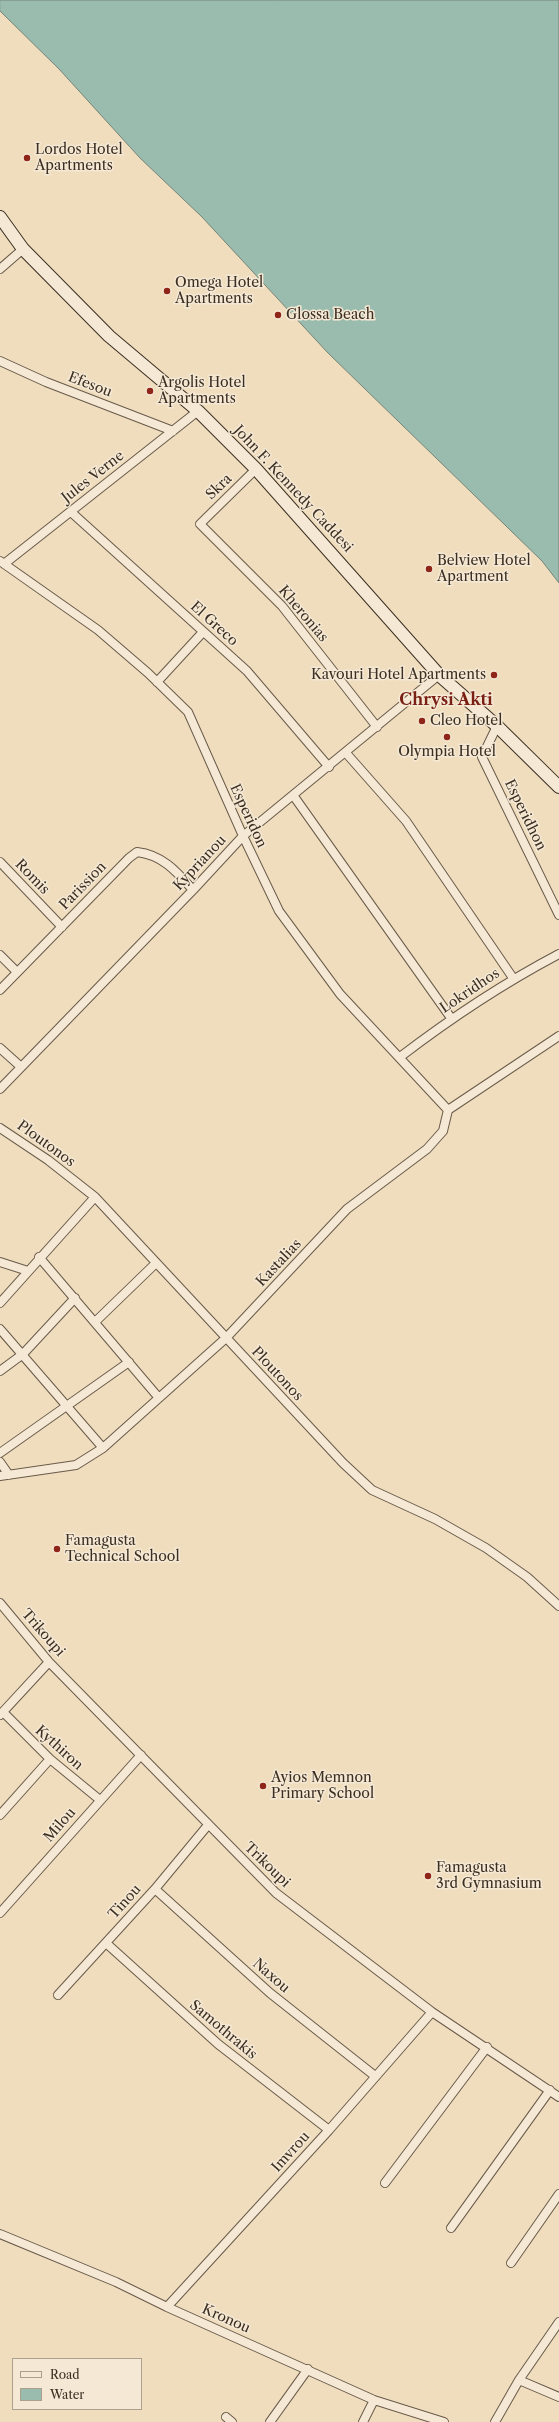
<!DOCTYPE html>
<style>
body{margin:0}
#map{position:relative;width:559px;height:2422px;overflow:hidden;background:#efddbe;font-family:"Libre Caslon Text",serif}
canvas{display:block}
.legend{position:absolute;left:12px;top:2358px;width:130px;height:52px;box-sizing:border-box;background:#f5e9d5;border:1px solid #ab9f8d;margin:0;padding:5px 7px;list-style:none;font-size:12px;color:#3c2f22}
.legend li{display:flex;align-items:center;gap:8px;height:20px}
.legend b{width:20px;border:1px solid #ab9f8d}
</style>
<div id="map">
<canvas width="559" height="2422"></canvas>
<ul class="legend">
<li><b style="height:5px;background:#f5e9d5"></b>Road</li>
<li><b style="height:11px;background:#9abcae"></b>Water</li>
</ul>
</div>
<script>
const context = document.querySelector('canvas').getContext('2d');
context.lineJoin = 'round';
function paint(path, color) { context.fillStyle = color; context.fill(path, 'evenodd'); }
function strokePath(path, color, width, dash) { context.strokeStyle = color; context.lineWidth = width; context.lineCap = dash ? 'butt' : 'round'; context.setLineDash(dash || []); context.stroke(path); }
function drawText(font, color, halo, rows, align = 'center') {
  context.font = font + ' "Libre Caslon Text",serif'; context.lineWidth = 3; context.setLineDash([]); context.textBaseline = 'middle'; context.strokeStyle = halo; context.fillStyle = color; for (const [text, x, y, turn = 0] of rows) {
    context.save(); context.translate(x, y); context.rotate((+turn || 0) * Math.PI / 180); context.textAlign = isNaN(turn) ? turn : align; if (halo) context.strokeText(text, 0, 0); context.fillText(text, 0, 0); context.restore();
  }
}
const water = new Path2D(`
 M0 0H559V583L542 561 328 353 202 217 140 158 59 69 0 11Z`);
const street = new Path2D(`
 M0 269 23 249
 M0 361 46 382 173 431
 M256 469 200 524 282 606 377 727
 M71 512 247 671 329 767
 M0 561 98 630 148 673 188 712 243 836 279 911 340 994 448 1110
 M4 564 198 411
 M157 682 203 632
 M497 726 482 757 559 915
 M346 753 406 821 513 978
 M293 795 451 1018
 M0 862 62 927
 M0 955 17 972
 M0 990 129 858 137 852C163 855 177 872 193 890
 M0 1048 20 1066
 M400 1057C451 1018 502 984 559 954
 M0 1089 193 890 243 836 439 675
 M0 1128 48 1160 95 1197 343 1463 372 1490 435 1519 486 1548 527 1577 559 1606
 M39 1257 159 1398
 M0 1262 28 1271
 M0 1303 95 1197
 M95 1322 156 1263
 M0 1329 103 1448
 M0 1371 23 1354 75 1298
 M0 1453 129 1362
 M0 1462 9 1475
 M0 1476 76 1465 103 1448 226 1338 347 1209 427 1149 443 1131 448 1110 559 1036
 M0 1603 49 1662 276 1893 432 2012 559 2097
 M3 1712 50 1759 100 1800
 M0 1715 49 1662
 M0 1815 50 1759
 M155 1889 270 1993 375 2076
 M0 1913 141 1755
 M106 1943 218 2044 329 2130
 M58 1995 155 1889 208 1825
 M385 2183 487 2047
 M451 2228 550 2090
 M0 2234 116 2282 167 2307 374 2400 444 2422
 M511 2263 559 2194
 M167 2307 329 2130 432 2012
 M519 2380 559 2397
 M226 2417 232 2422
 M270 2422 308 2369
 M363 2422 374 2400
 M495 2422 519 2380 559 2322`);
const secondary = new Path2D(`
 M0 217 23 249 109 336 198 411 256 469 439 675 497 726 559 787`);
const markers = [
 [27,158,4,"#8f2418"],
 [167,291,4,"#8f2418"],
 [278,315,4,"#8f2418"],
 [150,391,4,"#8f2418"],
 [429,569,4,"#8f2418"],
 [494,675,4,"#8f2418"],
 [422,721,4,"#8f2418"],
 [447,737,4,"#8f2418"],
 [57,1549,4,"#8f2418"],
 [263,1786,4,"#8f2418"],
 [428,1876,4,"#8f2418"]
];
const poiNames = [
 ["Lordos Hotel",35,150],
 ["Apartments",35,166],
 ["Omega Hotel",175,283],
 ["Apartments",175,299],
 ["Glossa Beach",286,315],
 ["Argolis Hotel",158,383],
 ["Apartments",158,399],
 ["Belview Hotel",437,561],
 ["Apartment",437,577],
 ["Kavouri Hotel Apartments",486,675,"right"],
 ["Cleo Hotel",430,721],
 ["Olympia Hotel",447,752,"center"],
 ["Famagusta",65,1541],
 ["Technical School",65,1557],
 ["Ayios Memnon",271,1778],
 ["Primary School",271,1794],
 ["Famagusta",436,1868],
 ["3rd Gymnasium",436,1884]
];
const streetNames = [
 ["Efesou",90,385,21],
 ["Jules Verne",93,477,-38],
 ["Skra",219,487,-44],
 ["John F. Kennedy Caddesi",293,489,47],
 ["Kheronias",303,614,50],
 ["El Greco",214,624,42],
 ["Esperidhon",525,815,64],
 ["Esperidon",248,816,65],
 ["Kyprianou",200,863,-47],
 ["Romis",32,877,46],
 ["Parission",83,886,-46],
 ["Lokridhos",470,991,-34],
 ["Ploutonos",46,1144,36],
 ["Kastalias",279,1263,-47],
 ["Ploutonos",277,1374,47],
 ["Trikoupi",43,1633,49],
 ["Kythiron",59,1748,42],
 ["Milou",60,1825,-49],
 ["Trikoupi",267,1865,44],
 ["Tinou",125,1902,-48],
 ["Naxou",271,1976,41],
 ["Samothrakis",223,2030,40],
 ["Imvrou",291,2152,-48],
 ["Kronou",226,2319,24]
];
const quarterNames = [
 ["Chrysi Akti",446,700]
];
paint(water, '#9abcae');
strokePath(water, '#748476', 1);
strokePath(street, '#695a49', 10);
strokePath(secondary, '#3c2f22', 14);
strokePath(street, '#f5e9d5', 8);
strokePath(secondary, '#f5e9d5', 12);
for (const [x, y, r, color] of markers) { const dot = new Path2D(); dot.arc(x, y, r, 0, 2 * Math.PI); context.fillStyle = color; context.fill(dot); strokePath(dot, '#f5e9d5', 1.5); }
drawText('14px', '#3c2f22', '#f5e9d5', poiNames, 'left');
drawText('14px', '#3c2f22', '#f5e9d5', streetNames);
drawText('bold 16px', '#7a1f14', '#f5e9d5', quarterNames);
</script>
